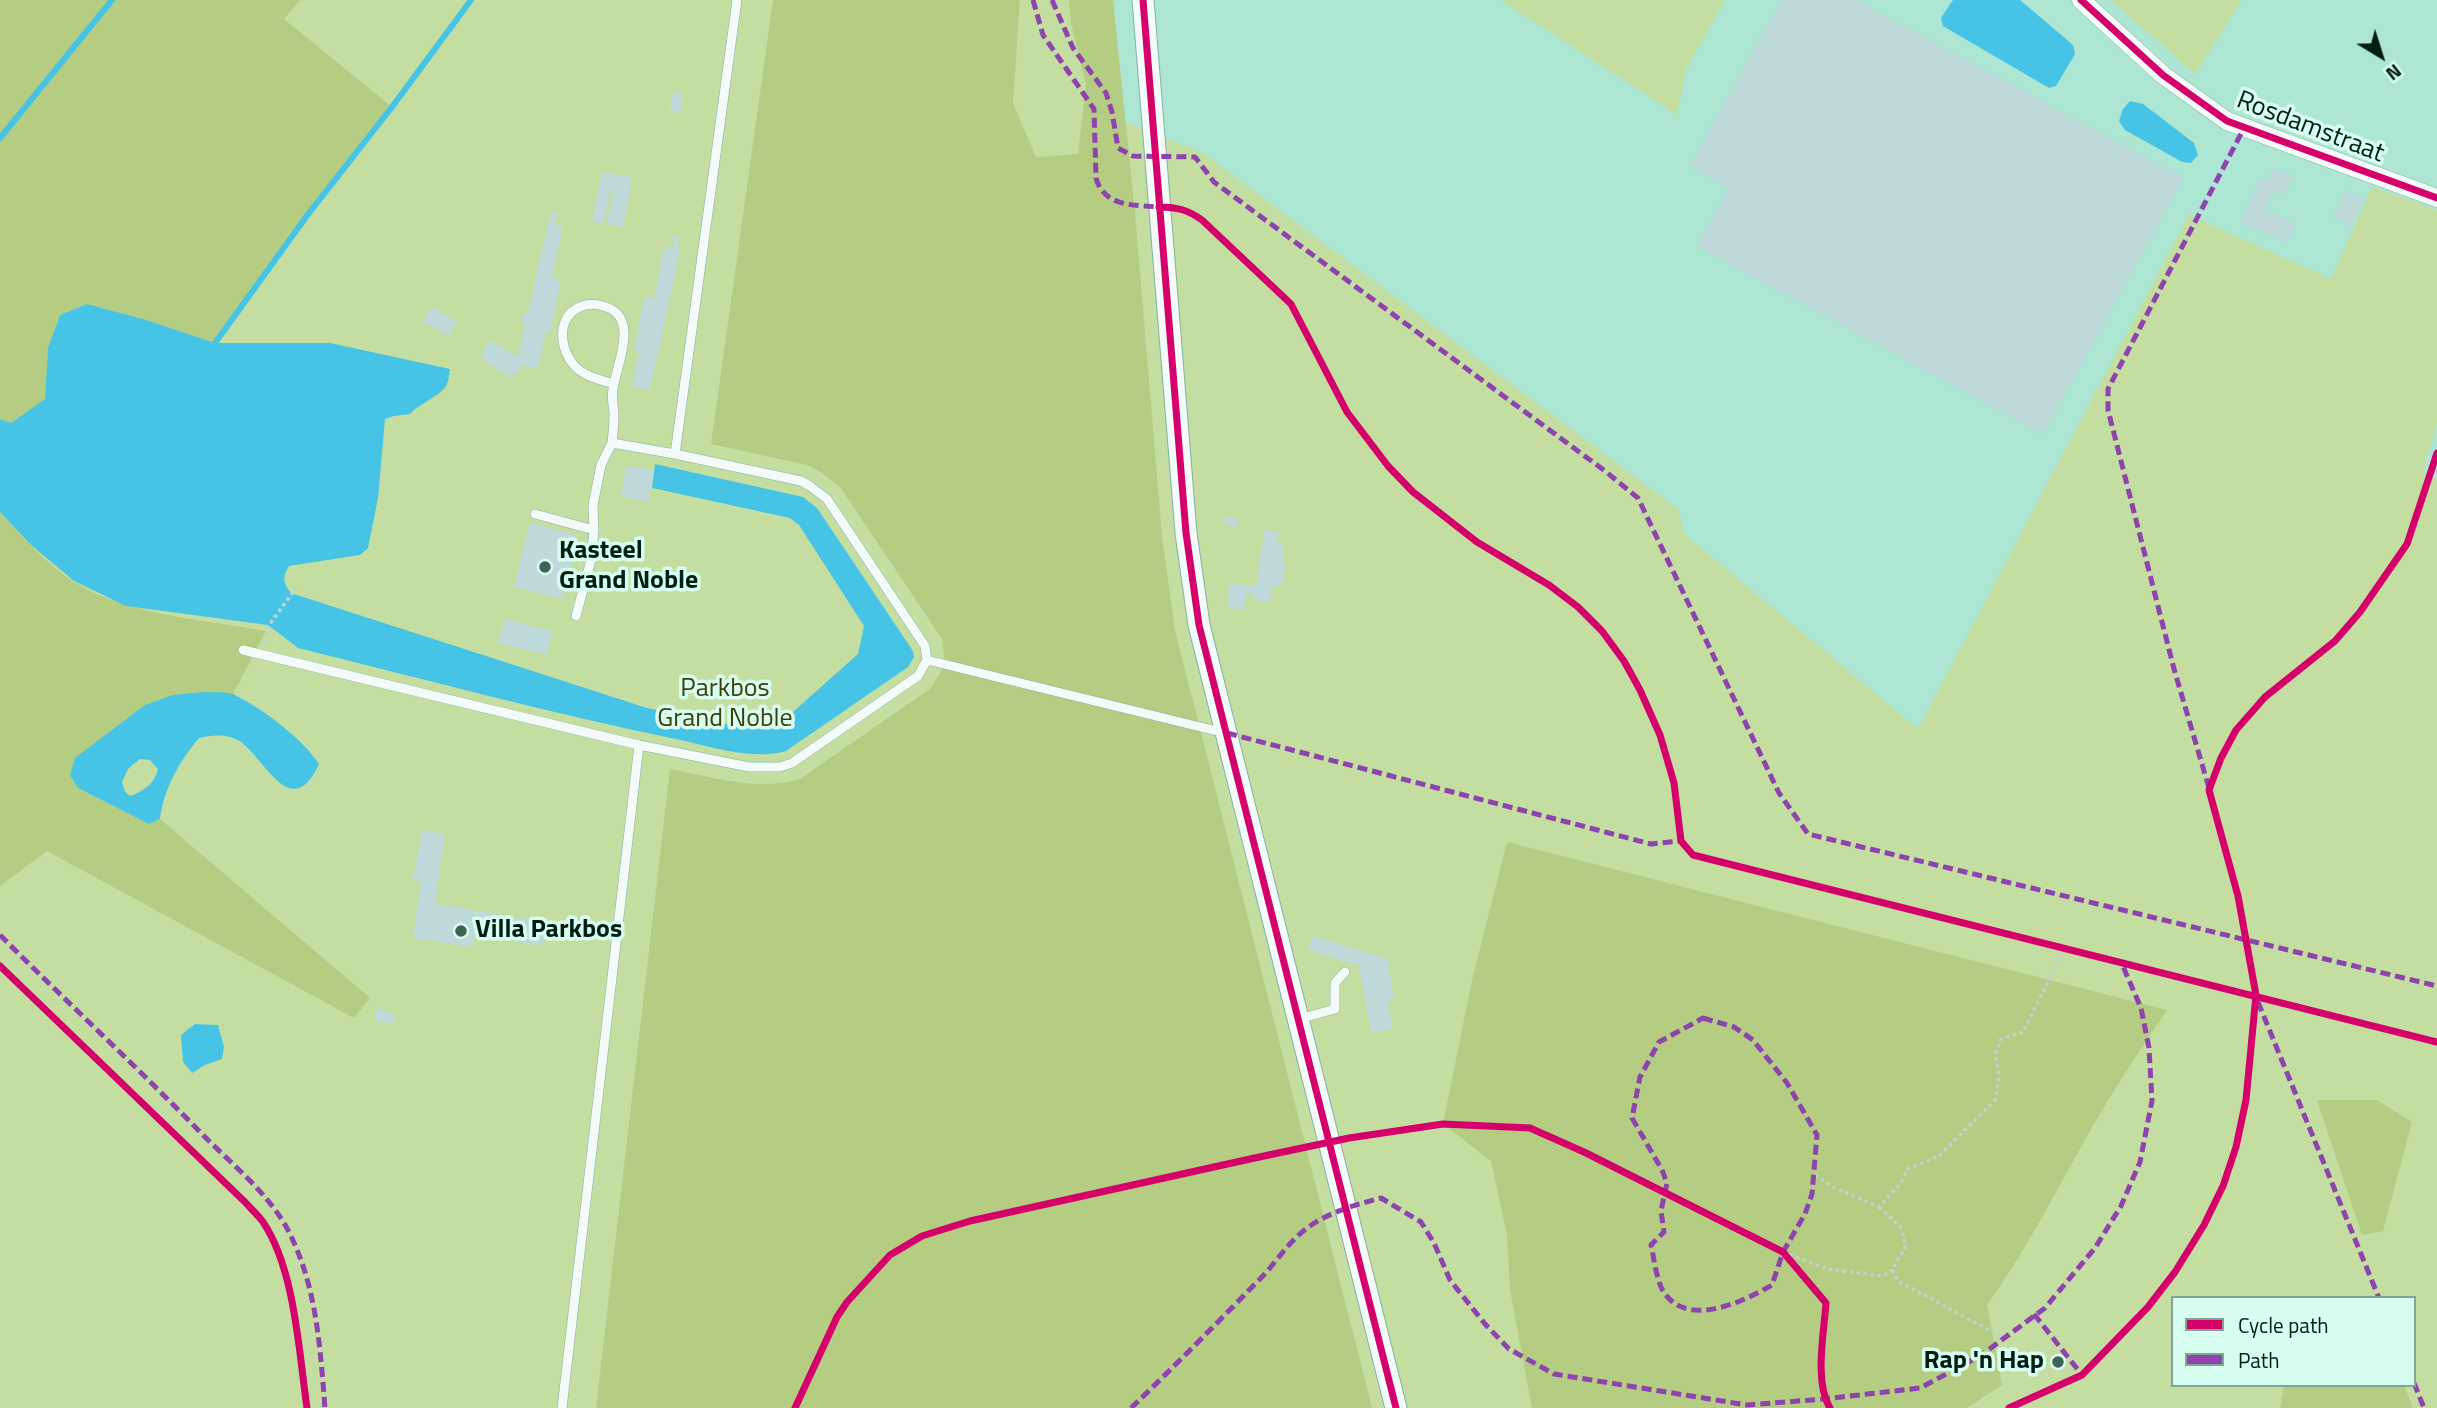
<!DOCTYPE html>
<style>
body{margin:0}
#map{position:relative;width:2437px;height:1408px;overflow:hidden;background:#ade6d2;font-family:"Titillium Web",sans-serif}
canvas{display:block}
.legend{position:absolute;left:2171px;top:1296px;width:245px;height:91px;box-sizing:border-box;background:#d7fdee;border:2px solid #81a497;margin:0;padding:9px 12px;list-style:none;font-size:21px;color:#001e15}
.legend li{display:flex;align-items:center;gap:14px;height:35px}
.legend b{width:35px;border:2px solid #81a497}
.north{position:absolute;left:2346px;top:21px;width:70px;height:70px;-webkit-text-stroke:5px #d7fdee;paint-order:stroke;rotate:142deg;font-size:19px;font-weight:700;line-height:28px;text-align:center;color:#001e15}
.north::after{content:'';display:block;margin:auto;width:24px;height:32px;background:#001e15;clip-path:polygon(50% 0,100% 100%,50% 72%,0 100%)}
</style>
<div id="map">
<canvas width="2437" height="1408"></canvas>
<ul class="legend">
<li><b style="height:9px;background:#d6006c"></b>Cycle path</li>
<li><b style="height:9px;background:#8e44ad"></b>Path</li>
</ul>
<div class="north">N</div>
</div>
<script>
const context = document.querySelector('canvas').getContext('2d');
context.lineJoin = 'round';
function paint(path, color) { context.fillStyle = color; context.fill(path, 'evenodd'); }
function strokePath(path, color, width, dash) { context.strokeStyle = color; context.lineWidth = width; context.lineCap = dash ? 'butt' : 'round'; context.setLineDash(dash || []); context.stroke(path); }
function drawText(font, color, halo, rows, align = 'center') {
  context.font = font + ' "Titillium Web",sans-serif'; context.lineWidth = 7; context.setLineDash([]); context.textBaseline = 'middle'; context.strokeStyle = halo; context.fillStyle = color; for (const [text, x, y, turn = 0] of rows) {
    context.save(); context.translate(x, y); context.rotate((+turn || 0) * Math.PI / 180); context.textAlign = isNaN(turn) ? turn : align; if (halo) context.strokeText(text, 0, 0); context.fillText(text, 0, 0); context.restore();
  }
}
const green = new Path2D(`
 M0 0H1113L1125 122 1203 153 1679 510 1683 533 1918 729 2189 215 2331 279 2372 187 2437 210V423L2423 472 2437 479V1408H0ZM2173 1298H2414V1385H2173Z
 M1501 0H1725L1686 69 1677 115Z
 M2111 0H2242L2195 74Z`);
const forest = new Path2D(`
 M0 0H300L284 19 392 107 215 343 143 319 87 304 60 315 48 348 45 399 11 423 0 419Z
 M773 0H1020L1013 103 1036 157 1078 154 1086 84 1071 24 1069 0H1113L1135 213 1162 536 1175 630 1372 1408H596L670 769C713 777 757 792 800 779L931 688 945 664 942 639 840 487 819 471 807 465 711 444Z
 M0 512C22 536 46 564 74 582 127 615 205 620 266 631L233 694 203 692 116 729 76 758 78 788 149 824 160 819 370 998 354 1018 47 851 0 886Z
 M1507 842 2167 1010C2138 1052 2111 1094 2086 1138 2054 1195 2025 1252 1987 1305L2002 1385 1967 1408H1532L1510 1290 1507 1235 1491 1161 1443 1124 1472 980Z
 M2317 1100H2377L2412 1122 2383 1231 2362 1235Z
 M2284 1385H2404L2413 1408H2280Z`);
const water = new Path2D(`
 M1953 0H2020L2073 45 2075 54 2056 86 2049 88 1943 26 1941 18Z
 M2130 101 2143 104 2194 143 2198 155 2191 163 2182 162 2125 130 2119 121 2123 109Z
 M87 304 143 319 215 343H330L450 369C449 374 449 381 446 386 440 396 419 404 410 414L394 416 385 419 378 498 368 548 360 555 289 566C282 577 283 583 291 593L647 708 753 729 775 728 858 654 864 626 799 525 790 518 652 488 655 464 803 497 817 508 913 651 914 657 908 667 786 751C752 761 710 746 676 739 549 713 424 679 298 648L268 625 126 606 74 581 31 545 0 512V419L11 423 45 399 48 348 60 315Z
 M203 692C213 693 227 691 235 695 262 708 304 740 319 764 292 823 266 761 241 742 227 733 213 735 199 738 179 762 164 788 160 819L149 824 78 788 70 775 75 758 145 705 173 695ZM140 759 150 760 158 769C155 783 144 791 130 796L125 792 122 782 128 769Z
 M195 1024 218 1025 224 1047 222 1059 205 1065 192 1073 183 1062 181 1035Z`);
const stream = new Path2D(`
 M0 138 112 0
 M215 343 309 213 392 107 471 0`);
const building = new Path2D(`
 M1781 0H1855L2183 178 2043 434 1697 246 1729 188 1690 167Z
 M673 92 683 93 680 113 670 112Z
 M2274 168 2292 177 2284 194 2274 189 2265 209 2295 224 2286 242 2240 222 2261 177 2268 180Z
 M602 172 632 177 623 227 607 224 613 192 610 191 604 223 592 221Z
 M2346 190 2364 199 2351 226 2333 217Z
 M553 211 558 213 553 224 563 226 552 277 561 280 550 333 546 332 538 368 520 365 518 374 515 372 512 378 480 358 490 340 518 357 525 325 521 322 522 315 528 313 548 223Z
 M674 236H679L678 250H680L650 390 632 387 639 351 634 350 644 297 654 299 664 247 673 248Z
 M431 307 457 322 449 336 423 322Z
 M626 466 654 470 649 501 621 497Z
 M1229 517 1238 519 1237 527 1223 523V518Z
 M530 523 576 535 572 551 575 552 562 599 514 587Z
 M1264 530 1279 532 1277 544 1284 545 1282 561H1286L1282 586 1272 585 1270 602 1254 600V594H1246L1244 610 1227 608 1229 583 1256 586Z
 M505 619 553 631 547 655 498 643Z
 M422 830 445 834 435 904 545 922 542 946 474 935 472 947 413 938 421 882 413 881Z
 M1313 936 1388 959 1394 1001 1388 1002 1393 1029 1371 1032 1359 966 1308 950Z
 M376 1009 394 1013 393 1024 375 1021Z`);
const path = new Path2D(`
 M266 643 267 628 296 588
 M1815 1175 1833 1187 1879 1207 1900 1184 1908 1169 1939 1156 1996 1099 1999 1074 1995 1054 2001 1039 2023 1032 2064 950
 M1879 1207 1900 1226 1906 1246 1892 1270 1898 1281 2004 1338
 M1783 1252 1827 1269 1883 1276 1892 1270`);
const service = new Path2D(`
 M612 443C613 434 614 425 614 416 614 407 611 398 613 389 616 366 640 318 606 307 598 304 588 303 580 307 554 318 560 355 579 370 589 378 602 380 614 384
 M675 454 737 0
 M535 514 594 530
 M576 616 591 560 594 530 593 505 601 465 612 443 675 454 801 481 810 486 827 499 925 646 927 660 1225 733
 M243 650 639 745 749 767H780L792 763 918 676 927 660
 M1299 1019 1335 1009V983L1345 972
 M562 1408 639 745`);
const minor = new Path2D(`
 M2081 0 2163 75 2227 121 2437 198`);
const tertiary = new Path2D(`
 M1143 0 1186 533 1199 625 1396 1408`);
const quiet = new Path2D(`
 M1033 0 1043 35 1094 109 1096 178C1104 207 1134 205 1159 207
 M1052 0 1073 48 1106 93 1112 112 1118 148 1133 156 1195 157 1214 182 1605 471 1638 498 1779 793 1808 834 2437 986
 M1227 733 1651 844 1681 841
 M2209 788 2174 669 2108 410V389L2244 128
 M0 935C68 1003 138 1068 205 1137 234 1166 270 1195 289 1232 317 1288 320 1347 325 1408
 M2258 1002 2379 1298
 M1703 1018 1734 1027 1753 1040 1787 1083 1817 1135 1812 1194 1805 1214 1783 1252 1772 1285C1743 1302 1684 1330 1662 1289 1656 1277 1654 1258 1651 1245L1664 1232 1661 1211 1667 1183 1662 1170 1632 1118 1640 1077 1659 1042Z
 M2034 1314 2082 1375
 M2414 1383 2424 1408
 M1131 1408C1175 1366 1217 1323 1260 1279 1276 1263 1288 1242 1307 1228 1329 1212 1355 1205 1381 1198L1421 1222 1434 1243 1450 1280 1485 1324 1509 1349 1554 1374 1747 1405 1824 1399 1920 1388 1980 1356 2045 1308 2095 1248 2121 1206 2140 1162 2152 1101 2149 1048 2141 1008 2122 964`);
const cycleway = new Path2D(`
 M1143 0 1186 533 1199 625 1396 1408
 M2081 0 2163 75 2227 121 2437 198
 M1159 207C1177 207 1188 210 1202 220L1291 304 1347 412 1388 466 1413 492 1477 542 1549 585 1578 607 1602 631 1624 661 1640 690 1660 735 1674 783 1681 841 1693 855 2437 1042
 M0 966 245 1202C251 1209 258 1215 263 1222 295 1269 299 1353 307 1408
 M795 1408 837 1317 847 1302 890 1255 922 1236 970 1221 1250 1159 1349 1138 1443 1124 1530 1128 1584 1152 1783 1252 1826 1303C1824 1333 1814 1382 1830 1408
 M2009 1408 2082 1375 2148 1307 2175 1272 2204 1225 2223 1186 2236 1147 2246 1100 2256 995 2238 896 2209 790 2221 758 2236 730 2265 697 2335 641 2360 612 2407 544 2437 453`);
const markers = [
 [545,567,7,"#3d6457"],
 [461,931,7,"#3d6457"],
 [2058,1362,7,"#3d6457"]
];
const streetNames = [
 ["Rosdamstraat",2310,128,21]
];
const poiNames = [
 ["Kasteel",559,552],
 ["Grand Noble",559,582],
 ["Villa Parkbos",475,931],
 ["Rap 'n Hap",2044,1362,"right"]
];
const parkNames = [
 ["Parkbos",725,690],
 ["Grand Noble",725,720]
];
paint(green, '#c4dea2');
paint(forest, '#b4cd83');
paint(water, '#47c4e5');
strokePath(stream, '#47c4e5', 6);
paint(building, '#c0d9db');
strokePath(service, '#84b2a3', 10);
strokePath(minor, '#84b2a3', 19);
strokePath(tertiary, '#84b2a3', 23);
strokePath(path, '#c1d3cd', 3.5, [3.5, 3.5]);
strokePath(service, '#f3fbf8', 9);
strokePath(minor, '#f3fbf8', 18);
strokePath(tertiary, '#f3fbf8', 21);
strokePath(quiet, '#8e44ad', 5, [10, 5]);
strokePath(cycleway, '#d6006c', 7);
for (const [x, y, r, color] of markers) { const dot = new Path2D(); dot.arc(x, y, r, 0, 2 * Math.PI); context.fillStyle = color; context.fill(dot); strokePath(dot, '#d7fdee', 2.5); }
drawText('26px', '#001e15', '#d7fdee', streetNames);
drawText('bold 26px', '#001e15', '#d7fdee', poiNames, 'left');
drawText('26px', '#3e3e0d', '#d7fdee', parkNames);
</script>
